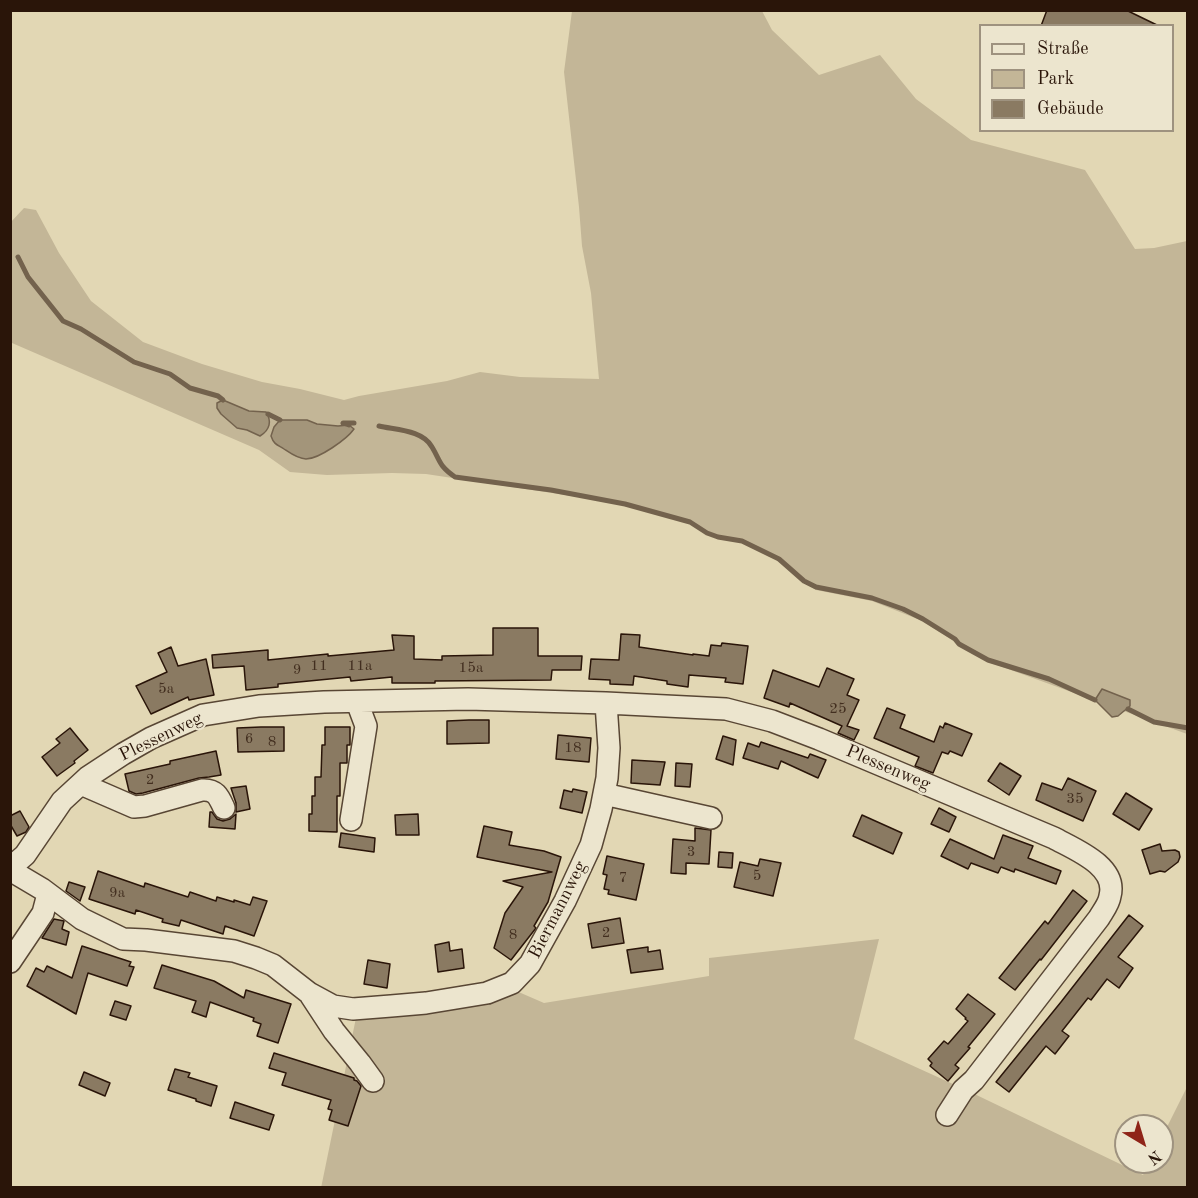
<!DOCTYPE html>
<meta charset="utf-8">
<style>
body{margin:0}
#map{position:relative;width:1198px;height:1198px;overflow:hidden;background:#e2d7b4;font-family:"Old Standard TT",serif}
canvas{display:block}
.frame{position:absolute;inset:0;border:12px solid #2a1509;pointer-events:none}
.legend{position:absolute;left:979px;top:24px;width:195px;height:108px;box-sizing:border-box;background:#ece5ce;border:2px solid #9e927f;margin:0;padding:8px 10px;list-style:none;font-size:18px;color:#2a1509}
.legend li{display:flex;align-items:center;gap:12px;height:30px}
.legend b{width:30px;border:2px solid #9e927f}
.north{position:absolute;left:1114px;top:1114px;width:60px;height:60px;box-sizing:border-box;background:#ece5ce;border:2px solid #9e927f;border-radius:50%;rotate:142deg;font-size:16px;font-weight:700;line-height:24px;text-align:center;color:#2a1509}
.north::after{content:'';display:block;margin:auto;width:21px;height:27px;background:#8f2418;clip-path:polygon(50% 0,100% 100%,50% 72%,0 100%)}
</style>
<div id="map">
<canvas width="1198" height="1198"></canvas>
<div class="frame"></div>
<ul class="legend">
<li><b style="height:8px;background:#ece5ce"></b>Straße</li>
<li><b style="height:16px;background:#c3b697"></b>Park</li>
<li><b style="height:16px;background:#8a7a62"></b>Gebäude</li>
</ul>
<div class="north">N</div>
</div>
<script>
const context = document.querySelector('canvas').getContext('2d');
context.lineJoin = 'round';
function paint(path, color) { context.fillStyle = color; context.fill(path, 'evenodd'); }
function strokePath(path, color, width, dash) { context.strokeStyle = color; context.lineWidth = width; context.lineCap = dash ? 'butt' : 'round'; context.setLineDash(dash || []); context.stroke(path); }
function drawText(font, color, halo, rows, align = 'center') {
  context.font = font + ' "Old Standard TT",serif'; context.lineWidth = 4.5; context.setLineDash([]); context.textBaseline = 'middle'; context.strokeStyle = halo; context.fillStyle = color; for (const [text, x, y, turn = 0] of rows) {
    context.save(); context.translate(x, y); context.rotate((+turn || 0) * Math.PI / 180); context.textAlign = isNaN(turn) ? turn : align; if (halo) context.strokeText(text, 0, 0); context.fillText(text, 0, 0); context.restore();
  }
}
const green = new Path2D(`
 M572 11H762L772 30 819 75 880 55 916 99 971 140 1085 170 1135 249 1154 248 1187 241V734L986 661 920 620 872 601 816 590 803 582 778 560 741 542 718 538 706 534 689 523 625 504 426 474 392 473 327 475 290 472 259 450 12 343 10 338V223L24 208 36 210 59 253 91 301 143 342 202 364 262 382 300 389 344 400 359 396 447 381 480 372 520 377 599 379 591 293 582 246 579 207 564 72Z
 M879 939 854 1039 964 1089 1143 1175 1150 1162H1162V1137L1187 1087V1187L321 1188 357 1013 514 990 544 1003 709 976V958Z`);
const water = new Path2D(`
 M223 400 249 411 266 412C272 421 270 430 260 436L247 430 237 428 221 414 217 408V403Z
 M280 420H307L317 424 338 426 349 425 354 429C347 439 319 459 306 459 298 459 290 453 284 449 278 445 274 445 271 436L274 427Z
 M1102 689 1130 700V706L1118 716 1112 717 1095 700Z`);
const stream = new Path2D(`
 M18 257 28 277 63 321 81 329 134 362 170 374 190 388 218 396 223 400
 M268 414 280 420
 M349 425 343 423H354
 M379 426C396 430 423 430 432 447 441 462 439 466 455 477L551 490 625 504 690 522 707 533 718 537 742 541 779 559 804 581 816 587 872 598 903 609 923 619 955 639 959 644 988 660 1049 679 1095 700
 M1128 709 1154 722 1188 728`);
const building = new Path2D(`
 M1047 10H1126L1159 26H1041Z
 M493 628H538V656H582L581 670H552L551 680 435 681V683H392V677L351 681 350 677 278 684V687L246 690 244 666 213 668 212 655 268 650V660L328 654V656L394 650 392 635 414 636V659L442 660V656L493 655Z
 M621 634 640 635 639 647 693 655V654L709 656 711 645 721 646 722 643 748 646 743 684 725 682 726 678 689 675 688 687 667 684V681L634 676 633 685 610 684V680L589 679 591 659 619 660Z
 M171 647 178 666 206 659 214 695 189 700 188 697 151 714 136 686 167 672 158 653Z
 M827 668 854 679 847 695 859 700 847 726 859 730 854 740 838 733 842 726 790 703 789 707 764 698 773 670 819 687Z
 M887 708 905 715 900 728 934 742 940 726 943 728 945 723 972 734 962 756 950 751 948 754 942 752 933 773 915 766 919 757 874 738Z
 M469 720H489V743L447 744V721Z
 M261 727H284V751L238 752 237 728Z
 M325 727H350V745H347V763H340V796H337V832L309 831V814H312V796H315V777H321L322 745H325Z
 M70 728 88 750 74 761 75 763 57 776 42 757 60 743 56 739Z
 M558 735 591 738 589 762 556 759Z
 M723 736 736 740 733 765 716 759Z
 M761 742 808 758 810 754 826 760 818 778 781 761 778 769 743 758 748 743 759 747Z
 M216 751 221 775 209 777 199 778 143 793 136 794 129 791 125 774 170 764V761Z
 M632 760 665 762 660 785 631 783Z
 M676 763 692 764 690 787 675 786Z
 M1000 763 1021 776 1009 795 988 781Z
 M1068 778 1096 791 1083 821 1036 800 1042 783 1062 790Z
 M246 786 250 809 236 812V803L231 788Z
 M573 789 587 792 582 813 560 808 564 790 572 792Z
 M1126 793 1152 809 1139 830 1113 814Z
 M939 808 956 817 949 832 931 824Z
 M20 811 29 827 26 832 17 836 10 824V816Z
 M210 812H212L217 819 223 821 230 819 236 814 235 829 209 827Z
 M418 814 419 835H396L395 815Z
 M862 815 902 833 893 854 853 836Z
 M484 826 512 832 509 845 544 851 561 857 548 902 534 926 536 928 511 960 494 948 505 913 523 887 503 881 552 872 477 857Z
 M695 828 711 830 709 864 686 863V874L671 873 673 839 695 841Z
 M341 833 375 838 374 852 339 847Z
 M1003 835 1033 846 1028 858 1061 871 1056 884 1015 869 1014 872 1001 867 998 873 971 863 968 869 941 856 950 839 994 859Z
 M1160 844 1162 851 1175 850 1179 852 1180 857 1178 862 1165 872 1160 871 1150 874 1142 850Z
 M719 852 733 853 732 868 718 867Z
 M607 856 644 864 636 900 608 894 609 890 604 889 607 875 603 874Z
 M760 859 781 863 773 896 734 887 740 862 758 866Z
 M98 871 144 887 145 883 188 897 190 892 216 901 217 897 234 902V900L250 905 253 897 267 901 254 936 225 926 223 934 181 920 179 926 162 922 163 919 136 910 135 914 89 899Z
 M69 882 85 887 80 901 66 891Z
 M1073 890 1087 901 1041 960 1040 959 1015 990 999 978 1045 921 1048 924Z
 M1129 915 1143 926 1118 957 1133 968 1119 988 1107 979 1091 1000 1088 998 1062 1031 1069 1036 1055 1054 1046 1046 1009 1092 996 1082 1061 1002Z
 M620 918 624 943 592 948 588 924Z
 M54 919 64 921 62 929 69 932 66 945 42 938Z
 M449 942 450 951 462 949 464 968 438 972 435 945Z
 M82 946 131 962 129 966 134 967 127 986 88 973 76 1014 27 986 36 968 44 972 47 966 72 978Z
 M648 947V952L660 950 663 969 631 973 627 950Z
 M368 960 390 964 387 988 364 984Z
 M162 965 214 981 244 998 246 990 291 1004 278 1043 257 1036 261 1024 253 1021 254 1018 210 1002 206 1017 192 1012 196 1001 154 988Z
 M968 994 995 1014 968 1047 970 1048 955 1065 959 1068 948 1081 930 1066 932 1063 928 1059 944 1041 948 1044 968 1021 965 1019 966 1018 956 1009Z
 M115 1001 131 1006 126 1020 110 1015Z
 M274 1053 354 1078V1080L357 1081 361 1086 348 1126 329 1120 332 1110 328 1109 331 1100 282 1085 286 1073 269 1068Z
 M175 1069 190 1073 188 1077 217 1086 211 1106 196 1101V1099L168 1090Z
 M84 1072 110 1083 105 1096 79 1085Z
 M235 1102 274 1115 269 1130 230 1118Z`);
const minor = new Path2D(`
 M81 784 134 807 145 806 202 790C216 789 219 797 224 808
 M604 794 711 818
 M351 820 366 726 357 702
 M10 868 25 855 62 801 88 777 123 754 151 738 203 715 259 706 324 702 468 699 606 703 726 709 772 721 819 739 1054 838C1074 849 1118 866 1110 896 1109 904 1103 911 1099 918L974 1080 963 1090 947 1115
 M10 870 42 889 82 919 123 939 146 940 234 951 256 958 273 965 309 993 333 1006 353 1009 391 1006 426 1003 487 993 512 983 530 964 565 901 591 845 601 809 607 778 609 748 606 703
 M10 962 43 913 48 894
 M311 996 334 1031 360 1063 373 1081`);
const numberNames = [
 ["11",319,666],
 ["11a",360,666],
 ["15a",471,668],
 ["9",297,670],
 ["5a",166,689],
 ["25",838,709],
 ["6",249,739],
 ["8",272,742],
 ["18",573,748],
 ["2",150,780],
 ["35",1075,799],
 ["3",691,852],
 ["5",757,876],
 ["7",623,878],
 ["9a",117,893],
 ["2",606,933],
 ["8",513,935]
];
const streetNames = [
 ["Plessenweg",161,737,-26],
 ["Plessenweg",888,768,23],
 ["Biermannweg",558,910,-63]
];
paint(green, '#c3b697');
paint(water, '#a3957a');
strokePath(water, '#73624d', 1.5);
strokePath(stream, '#73624d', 5);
paint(building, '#8a7a62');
strokePath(building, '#2a1509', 1.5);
strokePath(minor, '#584634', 24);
strokePath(minor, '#ece5ce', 21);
drawText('15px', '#422e1f', null, numberNames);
drawText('18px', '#2a1509', '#ece5ce', streetNames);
</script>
